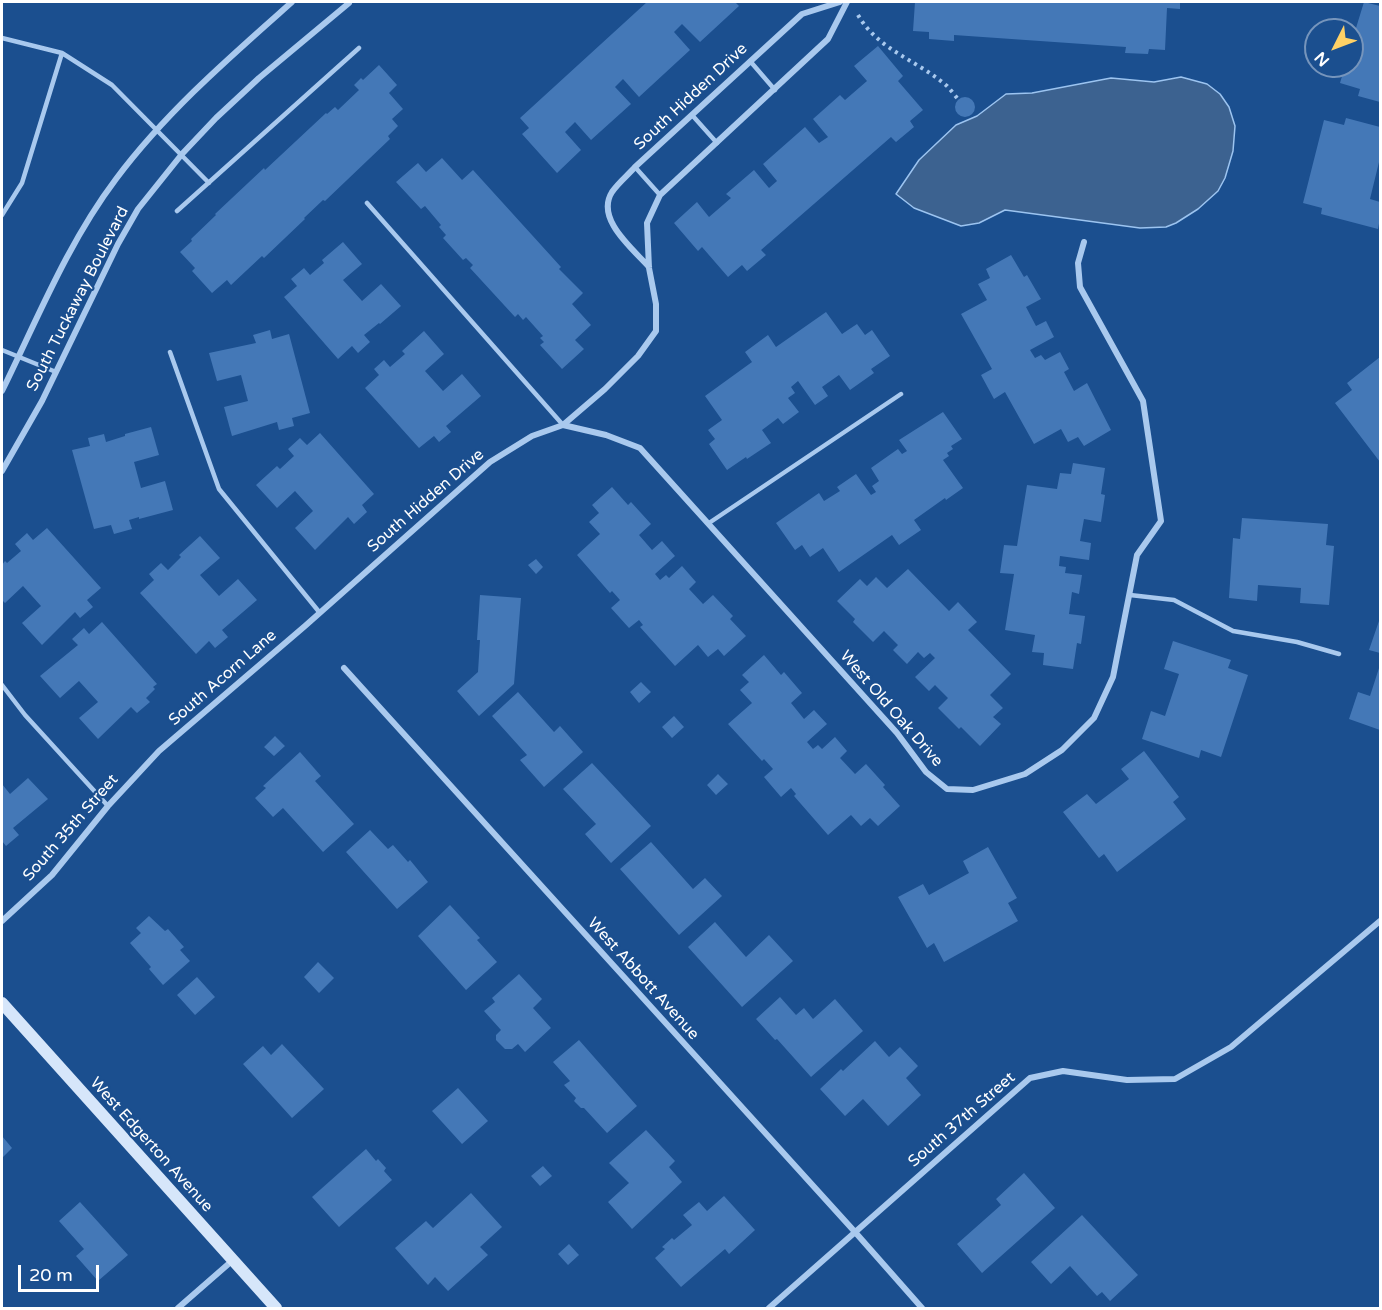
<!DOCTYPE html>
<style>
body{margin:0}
#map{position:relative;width:1382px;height:1310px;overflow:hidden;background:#1b4f8f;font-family:"Varela Round",sans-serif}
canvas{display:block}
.frame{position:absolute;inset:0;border:3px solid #fff;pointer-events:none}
.north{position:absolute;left:1304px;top:18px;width:60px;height:60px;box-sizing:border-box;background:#1b4f8f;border:2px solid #7695bc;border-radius:50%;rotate:228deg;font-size:16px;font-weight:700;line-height:24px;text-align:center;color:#fff}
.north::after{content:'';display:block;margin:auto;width:21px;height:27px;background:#ffd166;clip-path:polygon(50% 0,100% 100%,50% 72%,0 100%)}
.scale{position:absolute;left:18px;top:1265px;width:81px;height:27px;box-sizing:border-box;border:3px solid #fff;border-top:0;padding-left:8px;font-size:18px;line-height:21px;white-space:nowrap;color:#fff;-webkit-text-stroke:4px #1b4f8f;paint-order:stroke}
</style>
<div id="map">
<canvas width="1382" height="1310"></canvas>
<div class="frame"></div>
<div class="north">N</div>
<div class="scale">20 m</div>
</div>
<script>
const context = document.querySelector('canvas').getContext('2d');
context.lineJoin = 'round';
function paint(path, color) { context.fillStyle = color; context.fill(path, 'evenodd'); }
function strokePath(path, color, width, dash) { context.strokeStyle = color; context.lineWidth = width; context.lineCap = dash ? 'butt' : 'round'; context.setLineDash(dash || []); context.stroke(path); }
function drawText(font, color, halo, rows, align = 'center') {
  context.font = font + ' "Varela Round",sans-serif'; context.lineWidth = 4.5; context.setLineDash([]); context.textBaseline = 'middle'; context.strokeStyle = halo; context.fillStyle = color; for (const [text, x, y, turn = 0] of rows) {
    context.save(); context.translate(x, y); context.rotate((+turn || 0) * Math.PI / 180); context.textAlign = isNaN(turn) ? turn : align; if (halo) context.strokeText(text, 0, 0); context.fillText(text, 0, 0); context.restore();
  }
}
const water = new Path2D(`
 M1181 77 1207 84 1220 94 1229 107 1235 126 1233 151 1225 178 1218 191 1198 209 1176 223 1166 227 1140 228 1005 210 979 223 961 226 914 208 896 194 919 160 956 125 977 116 1006 94 1032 93 1111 78 1154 82Z`);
const building = new Path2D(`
 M647 2H735L739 6 700 42 682 24 674 32 690 50 639 97 623 79 615 87 631 104 591 140 575 122 565 132 581 150 557 173 522 134 529 128 520 118Z
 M915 2H1180V9L1167 8 1165 50 1149 49 1148 54 1125 53 1126 47 954 35V41L929 39V32L913 31Z
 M1364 2 1380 6V102L1358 96 1360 89 1340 83 1345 66H1352V41Z
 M878 46 903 76 898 81 923 110 910 121 914 127 896 142 891 137 761 250 766 255 747 271 742 265 728 277 702 247 698 251 674 223 697 202 709 217 731 198 726 194 754 170 769 188 777 181 763 164 805 127 819 143 828 137 813 119 840 95 845 100 867 81 854 66Z
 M379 65 397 85 389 93 403 109 392 119 398 126 388 136 390 139 325 201 323 200 304 218 305 219 264 258 262 256 231 285 227 280 212 293 192 271 195 268 180 252 192 241 191 239 216 215 215 214 264 168 265 170 326 113 327 114 335 107 338 110 359 90 354 85 361 78 363 80Z
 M955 107a10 10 0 1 1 20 0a10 10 0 1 1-20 0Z
 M1346 118 1380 127V158L1370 199 1380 202V218L1378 229 1321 214 1322 208 1303 203 1324 120 1344 125Z
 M442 158 462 180 473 170 561 267 559 269 583 293 572 304 591 325 575 340 584 349 562 369 540 345 544 342 540 338 543 336 526 317 523 320 518 314 515 317 470 268 473 265 466 258 463 260 443 238 446 235 439 227 441 225 425 206 421 209 396 182 418 163 426 172Z
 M343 242 362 264 343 280 362 301 381 284 401 306 380 324 379 323 364 335 370 342 358 353 352 346 338 359 284 297 297 286 291 279 304 268 310 275 324 263 322 260Z
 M1011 255 1024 277 1027 275 1041 299 1026 307 1036 326 1046 321 1054 337 1030 350 1035 358 1041 355 1045 360 1060 352 1069 369 1064 372 1074 391 1087 383 1111 430 1084 446 1078 437 1068 442 1061 429 1034 444 1005 392 994 399 981 375 992 369 961 314 987 300 978 284 990 278 986 269Z
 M826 312 842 334 857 324 865 335 872 330 890 356 871 369 874 373 850 390 839 375 822 387 828 396 815 405 798 381 791 387 795 393 788 398 799 412 783 424 778 418 762 430 771 443 747 459 746 457 727 470 709 444 715 439 708 430 722 420 705 396 752 362 745 352 768 335 776 347Z
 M270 330 272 339 289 334 310 413 292 418 294 426 279 430 277 422 232 436 224 407 248 401 241 375 217 381 209 353 256 343 253 335Z
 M424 331 444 354 425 371 443 391 462 374 481 396 446 426 451 432 439 442 434 436 419 448 365 388 379 375 374 369 384 360 390 367 405 354 402 351Z
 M1380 357V462L1335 403 1352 390 1347 383Z
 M943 412 962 439 951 446 953 449 947 453 949 456 943 460 963 488 946 500 945 498 914 520 921 530 899 545 892 535 839 572 823 548 810 557 802 545 795 550 776 523 819 493 824 501 840 491 837 487 856 474 871 495 876 492 872 486 879 481 871 468 898 449 902 454 907 451 899 440Z
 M151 427 159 455 134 462 141 488 165 481 173 510 139 519V517L129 520 132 529 114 534 111 525 94 529 72 450 90 446 88 438 104 434 106 442 125 436V434Z
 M320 433 374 494 362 505 367 512 354 524 348 517 315 550 295 528 313 511 295 491 277 508 256 485 277 466 280 469 294 456 288 449 300 438 307 445Z
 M1073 463 1105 468 1101 494 1105 495 1101 522 1084 519 1080 541 1091 543 1089 560 1060 556 1059 566 1066 567 1065 573 1082 575 1079 594 1072 592 1069 614 1085 616 1081 644 1077 643 1073 669 1043 665 1044 653 1032 652 1035 635 1005 630 1014 574 1000 573 1004 545 1017 546 1027 485 1057 489 1060 473 1071 474Z
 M612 487 628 505 631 502 651 524 639 535 652 550 662 541 675 556 655 574 660 580 666 575 669 578 682 566 696 582 689 589 703 604 713 595 733 616 730 619 746 636 724 656 718 649 708 657 698 645 675 666 640 627 643 625 639 620 629 628 611 608 620 600 612 591 610 593 577 555 600 534 589 522 599 513 592 505Z
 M1242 518 1328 524 1326 545 1334 546 1329 605 1300 603 1301 588 1258 585 1257 601 1229 598 1233 538 1240 539Z
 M47 528 101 588 87 600 93 607 80 618 75 612 42 645 22 623 41 606 23 586 5 603 2 600V565L5 561 7 563 21 551 15 544 27 533 33 540Z
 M200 536 220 558 200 575 219 596 238 579 257 600 222 630 228 637 215 648 209 641 196 654 140 593 154 580 149 574 161 563 168 570 181 557 179 555Z
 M536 559 543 567 536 574 528 565Z
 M908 569 949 611 958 602 977 622 968 630 1011 674 990 695 1003 708 993 717 1001 724 980 746 961 727 959 729 938 708 948 698 935 685 929 691 915 677 935 658 930 653 924 658 918 652 907 664 893 650 898 645 884 631 873 642 853 622 855 619 837 601 860 579 867 586 876 577 887 588Z
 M480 595 521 598 514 684 479 716 457 691 478 672 480 640H477Z
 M1379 621 1380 622V653L1369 650Z
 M102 622 157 684 153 687 155 689 146 698 150 702 137 713 131 707 98 739 79 718 98 702 79 681 60 698 40 676 78 645 72 639 84 628 89 634Z
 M1173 641 1231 660 1228 668 1248 675 1221 757 1201 750 1199 758 1142 739 1151 711 1165 716 1179 674 1164 669Z
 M764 655 781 675 784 672 802 693 791 703 804 719 814 710 827 724 807 742 813 749 818 745 822 749 835 737 847 751 840 758 855 774 866 764 885 785 883 787 900 806 878 826 870 818 861 826 851 815 828 835 794 796 796 794 791 788 781 797 764 777 773 769 764 759 762 761 728 724 752 703 740 690 749 682 742 675Z
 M1380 665V730L1349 719 1358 692 1370 696Z
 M641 682 651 692 639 703 630 692Z
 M518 692 554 732 560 726 583 752 544 787 520 760 527 755 492 716Z
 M674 716 684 727 672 738 662 727Z
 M275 736 285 746 274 756 264 747Z
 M1144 751 1179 797 1173 802 1186 819 1117 872 1104 854 1099 858 1063 812 1087 794 1096 804 1129 779 1121 769Z
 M300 752 321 776 315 781 354 824 323 852 283 808 273 817 255 798 266 788 263 786Z
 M592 763 651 826 611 863 585 834 596 824 563 789Z
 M718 774 728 784 716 795 707 785Z
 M28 778 48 799 13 828 19 835 6 846 2 841V784L10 794Z
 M370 830 388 849 393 845 408 862 410 860 428 882 397 909 346 852Z
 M651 842 693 889 705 878 722 896 679 935 620 869Z
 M988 847 1017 898 1008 903 1018 921 944 962 934 943 927 948 898 897 923 884 929 895 969 873 963 861Z
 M450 905 480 938 477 940 497 962 466 990 418 936Z
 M149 916 165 931 168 929 184 947 180 950 190 961 163 985 149 969 151 967 130 943 141 933 136 928Z
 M715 922 746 957 769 935 793 961 742 1007 688 947Z
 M318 962 334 978 319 993 304 977Z
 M519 974 542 999 533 1008 551 1028 525 1052 518 1044 512 1049H505L496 1040V1035L501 1030 484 1011 495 1002 492 998Z
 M197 977 215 997 195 1015 177 995Z
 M780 997 796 1015 804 1008 813 1019 835 999 863 1031 811 1077 777 1039 775 1040 756 1019Z
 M579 1040 637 1106 607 1133 584 1108H581L574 1101 576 1098 564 1085 570 1081 553 1062Z
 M875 1041 889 1057 900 1047 918 1066 906 1078 921 1095 888 1126 863 1099 845 1116 820 1089 841 1069 843 1071Z
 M282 1044 324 1089 292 1118 243 1064 263 1046 271 1055Z
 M458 1088 488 1121 462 1144 432 1111Z
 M646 1130 675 1161 669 1167 682 1182 632 1229 608 1202 629 1183 609 1163Z
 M2 1136 12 1148 2 1158Z
 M366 1149 376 1161 378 1159 386 1168 384 1171 392 1180 339 1227 312 1197Z
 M543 1166 552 1176 540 1186 531 1176Z
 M1024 1173 1055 1208 982 1273 957 1244 1001 1205 996 1199Z
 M471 1193 502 1227 480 1247 488 1255 448 1291 435 1277 428 1285 395 1248 426 1221 433 1228Z
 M724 1196 755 1230 729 1254 725 1249 681 1287 655 1258 665 1249 662 1247 672 1238 674 1240 692 1225 683 1215 699 1202 707 1211Z
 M80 1202 128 1255 98 1281 76 1256 84 1249 59 1221Z
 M1082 1215 1138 1275 1110 1301 1102 1292 1097 1296 1070 1266 1051 1284 1031 1262Z
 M569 1244 579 1255 568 1265 558 1254Z`);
const path = new Path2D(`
 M858 15C878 50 917 60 947 86 951 90 955 96 959 100`);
const lane = new Path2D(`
 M2 38 62 53 112 85 209 183
 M750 61 775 90
 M692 115 717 143
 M635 167 660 195
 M367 203 563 425
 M177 211 359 48
 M2 215 22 183 62 53
 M2 350 56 372
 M170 352 219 489 320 613
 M709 523 901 394
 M1130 595 1174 600 1233 631 1297 642 1339 654
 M2 685 25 715 108 806`);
const street = new Path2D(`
 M649 267C633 249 595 219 612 192 618 183 628 175 635 167L802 14 840 2
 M2 391C37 320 67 244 116 179 166 112 230 57 292 2
 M563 425 606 435 640 448 897 733 926 772 947 789 973 790 1025 774 1062 750 1094 718 1113 677 1137 555 1161 521 1143 401 1080 287 1078 263 1084 242
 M2 471 42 401 118 244 138 209 182 154 216 118 259 78 349 3 347 2
 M344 668 855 1232 922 1308
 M2 921 52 875 108 806 159 751 305 626 490 462 532 436 563 425 605 389 638 356 656 331V304L649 268 647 223 660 195 828 39 847 2
 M178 1308 233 1260
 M769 1308 1030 1078 1063 1071 1127 1080 1175 1079 1231 1047 1380 921`);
const secondary = new Path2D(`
 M2 1003 276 1308`);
const streetNames = [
 ["South Hidden Drive",691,97,-43],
 ["South Tuckaway Boulevard",78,299,-63],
 ["South Hidden Drive",426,501,-41],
 ["South Acorn Lane",223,678,-41],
 ["West Old Oak Drive",891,709,49],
 ["South 35th Street",71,828,-49],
 ["West Abbott Avenue",643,979,48],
 ["South 37th Street",962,1120,-41],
 ["West Edgerton Avenue",151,1145,48]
];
paint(water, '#3c6290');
strokePath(water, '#9cc4f0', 1.5);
paint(building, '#4478b7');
strokePath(path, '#a9c9ee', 4, [3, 4.5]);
strokePath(lane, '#a9c9ee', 4.5);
strokePath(street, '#a9c9ee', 6);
strokePath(secondary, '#d6e6fa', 12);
drawText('16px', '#fff', '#1b4f8f', streetNames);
</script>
